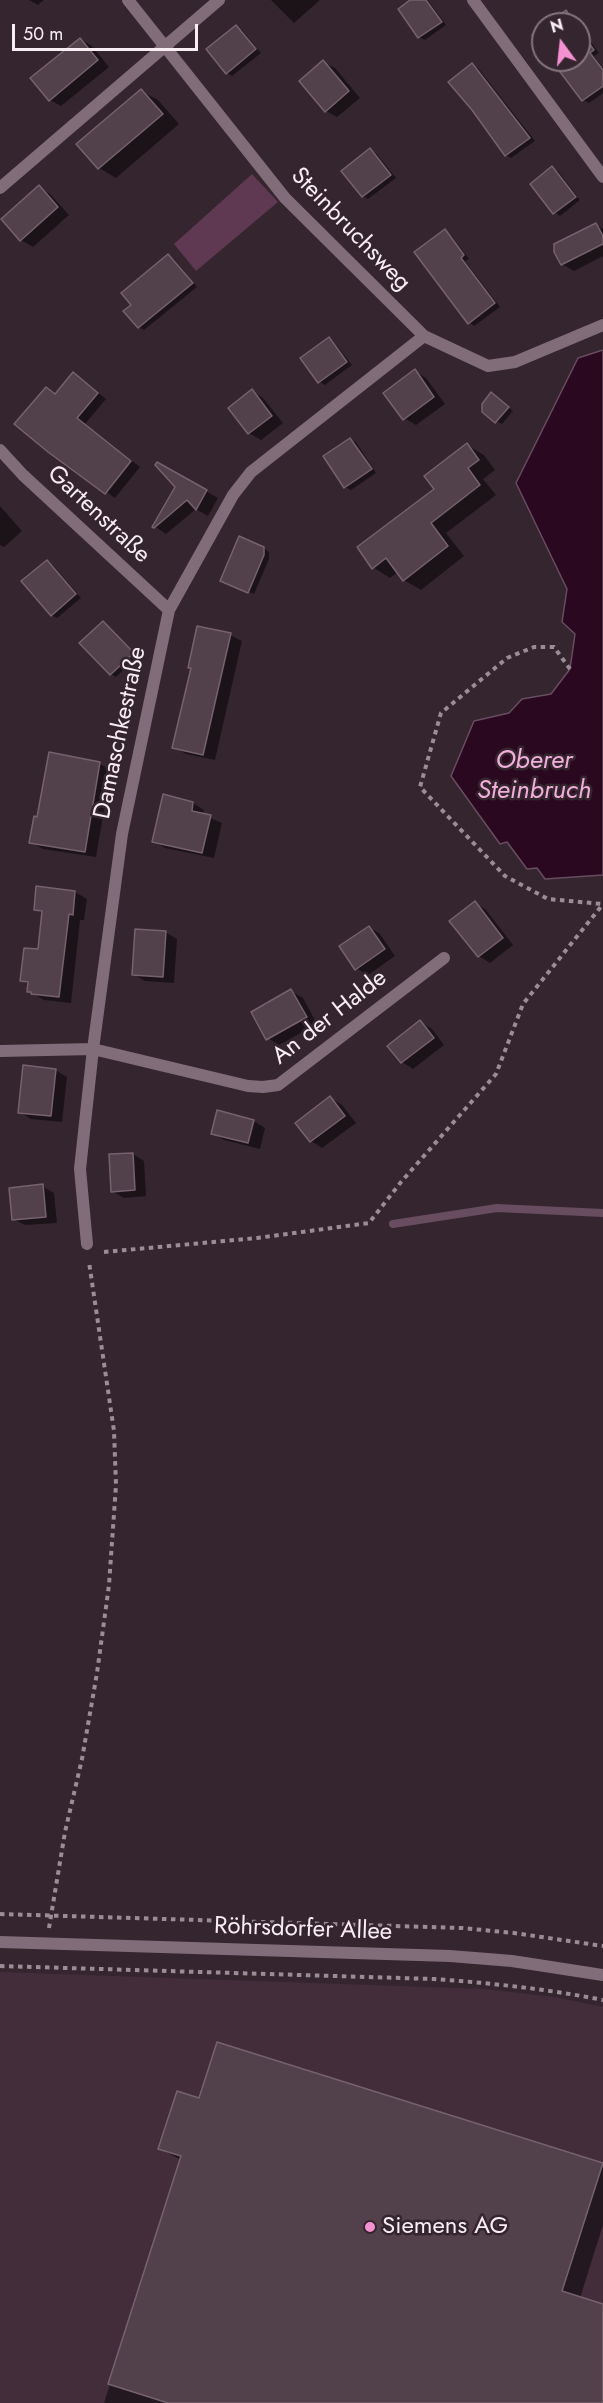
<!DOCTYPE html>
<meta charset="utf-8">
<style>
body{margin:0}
#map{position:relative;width:603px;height:2403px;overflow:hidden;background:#35252f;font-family:Jost,sans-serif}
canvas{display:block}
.north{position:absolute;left:531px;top:12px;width:60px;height:60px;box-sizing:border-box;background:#35252f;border:2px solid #83757e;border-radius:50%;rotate:345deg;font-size:16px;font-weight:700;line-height:24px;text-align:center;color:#f9edf4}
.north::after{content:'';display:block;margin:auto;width:21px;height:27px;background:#f491d3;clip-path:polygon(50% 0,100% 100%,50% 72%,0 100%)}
.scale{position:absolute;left:12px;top:24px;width:186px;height:27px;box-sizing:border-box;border:3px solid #f9edf4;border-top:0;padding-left:8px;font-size:18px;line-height:21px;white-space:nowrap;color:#f9edf4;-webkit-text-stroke:4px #35252f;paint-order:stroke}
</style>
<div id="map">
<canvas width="603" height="2403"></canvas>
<div class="north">N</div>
<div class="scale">50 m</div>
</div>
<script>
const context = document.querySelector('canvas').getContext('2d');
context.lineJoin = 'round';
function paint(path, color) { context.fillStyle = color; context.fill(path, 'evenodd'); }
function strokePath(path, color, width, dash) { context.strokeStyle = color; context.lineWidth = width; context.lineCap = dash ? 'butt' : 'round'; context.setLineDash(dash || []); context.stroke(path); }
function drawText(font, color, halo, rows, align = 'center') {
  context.font = font + ' Jost,sans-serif'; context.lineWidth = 5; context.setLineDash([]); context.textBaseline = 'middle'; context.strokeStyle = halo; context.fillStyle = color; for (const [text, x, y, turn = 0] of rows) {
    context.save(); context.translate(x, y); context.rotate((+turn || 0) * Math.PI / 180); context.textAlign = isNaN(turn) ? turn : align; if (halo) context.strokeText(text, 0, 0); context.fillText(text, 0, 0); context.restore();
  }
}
const built = new Path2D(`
 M0 1972 485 1989 555 1997 603 2007V2403H0Z`);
const green = new Path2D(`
 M252 174 278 202 196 271 174 244Z`);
const water = new Path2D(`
 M603 350V875L545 879 537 868 527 869 507 842 500 844 451 776 474 721 509 713 522 699 551 694 570 669 575 634 562 622 567 589 516 483 578 358Z`);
const shadow = new Path2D(`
 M29 0H44L38 5Z
 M271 0H320L294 23Z
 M413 0H428L446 25 425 40 419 37 400 10Z
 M566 12 577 24H550Z
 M579 26 599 53 594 56 603 68V93L589 103 583 100 551 60H579Z
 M236 27 242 30 261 53 232 76 227 73Z
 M80 39 92 46 109 67 61 106 50 100Z
 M323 62 335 68 360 98 337 117 326 111Z
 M473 65 478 68 535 141 511 158 506 155 450 82Z
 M141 91 158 100 179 124 116 178 99 168Z
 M371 150 376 153 396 178 368 199 363 196Z
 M552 168 558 171 580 200 560 216 554 212Z
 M39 187 50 194 69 215 33 247 21 240 3 219Z
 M596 225 603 229V256L574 271 562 264Z
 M445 231 450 234 469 259 465 261 500 307 474 326 469 322Z
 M168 255 174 259 197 287 144 330 139 327 133 305Z
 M329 338 334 342 352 365 325 385 320 382Z
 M415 371 426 378 445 404 416 425 404 418Z
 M74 374 106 399 85 424 140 467 115 498 49 451 46 389 56 395Z
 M252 391 263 398 283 423 261 440 249 433Z
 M491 394 513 411 502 424 496 421Z
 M350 439 356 442 376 473 351 490 345 487Z
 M467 445 484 455 495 470 483 479 496 495 446 533 464 556 421 590 404 580 398 572 390 578 374 568 359 547 436 490Z
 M158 464 218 498 208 516 196 509 166 534 154 526 177 487Z
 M0 506 22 531 4 547 0 545Z
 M264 548 269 552V559L254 594 227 583Z
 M47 562 53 565 81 598 57 618 51 615Z
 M104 623 138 656 116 677 111 674Z
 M230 635 242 641 215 760 186 754 174 747 192 668Z
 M100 764 111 770 96 857 43 849 31 842Z
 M193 803 204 810 203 815 222 823 214 858 165 848 154 841Z
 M38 888 75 892 87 899 84 920H80L71 1003 44 1000 28 991 29 985 22 981 39 951 43 914 35 909Z
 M475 903 486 910 513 945 490 963 479 956Z
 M369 927 380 934 395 956 368 975 356 968Z
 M165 932 177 939 174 983 145 981 133 974Z
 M291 991 303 998 317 1024 279 1045 268 1038Z
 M420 1022 432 1029 444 1045 413 1069 402 1062Z
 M55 1070 67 1077 62 1122 31 1119 20 1112Z
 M330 1098 342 1105 356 1123 322 1148 311 1141Z
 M218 1112 254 1121 265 1128 260 1149 224 1140 213 1133Z
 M133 1154 144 1161 146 1196 124 1198 112 1191Z
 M42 1186 54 1193 57 1223 25 1225 13 1219Z
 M218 2043 603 2164V2225L580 2298 603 2306V2403H104L181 2160 160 2149 200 2099Z`);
const stream = new Path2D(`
 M393 1224 497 1208 603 1213`);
const building = new Path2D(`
 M410 0H426L442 22 418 38 398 9Z
 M566 10 575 24H547Z
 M236 25 256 49 226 74 206 49Z
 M543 27V49L532 35Z
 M579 29 594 50 590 53 603 70V86L582 101 551 60H579Z
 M80 38 98 60 49 101 30 78Z
 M323 60 349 91 325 112 299 81Z
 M472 63 530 138 505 156 472 110 448 82Z
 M141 89 163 114 98 169 76 144Z
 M370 148 391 175 362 197 341 171Z
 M552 166 576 197 553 214 530 184Z
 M39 185 58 207 20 241 1 219Z
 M596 223 603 236V244L561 265 554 252V244Z
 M445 229 464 255 461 258 495 303 468 324 414 252Z
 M168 254 193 283 138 328 123 311 131 305 121 293Z
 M329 337 347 362 318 383 300 358Z
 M415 369 434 397 403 420 383 393Z
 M73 372 98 393 77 418 131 461 105 494 48 452 14 424 46 387 55 394Z
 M252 389 272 416 248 434 228 408Z
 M491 392 509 407 495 423 482 412V404Z
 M350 438 372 469 344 488 323 456Z
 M467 443 479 460 468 468 480 485 431 523 448 546 403 581 386 558 372 569 357 547 434 489 424 476Z
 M157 462 207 490 196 510 187 500 154 528 152 527 175 487 155 465Z
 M239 536 264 547V555L248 593 220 581Z
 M47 560 76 594 51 616 21 581Z
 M103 621 134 653 110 675 79 643Z
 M197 626 231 633 203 755 172 748 191 668H188Z
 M49 752 100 762 85 852 29 843 34 816 37 817Z
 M163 794 193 802 192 811 211 815 202 853 152 842Z
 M36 886 75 891 73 915 69 914 59 997 31 994V992H27L28 982 20 981 24 948 38 949 42 911 34 910Z
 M475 901 503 938 478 957 449 921Z
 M369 926 385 949 355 970 339 946Z
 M135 929 166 931 163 977 132 975Z
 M291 989 307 1017 266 1040 251 1012Z
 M420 1020 434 1038 401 1063 387 1046Z
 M23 1065 56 1069 51 1116 18 1113Z
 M330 1096 345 1116 310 1142 295 1123Z
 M217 1110 254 1120 248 1143 211 1134Z
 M133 1153 135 1190 111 1192 109 1154Z
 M43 1184 46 1217 12 1220 9 1188Z
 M217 2042 603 2163 562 2291 603 2304V2403H168L108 2384 181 2156 158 2149 177 2091 199 2098Z`);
const path = new Path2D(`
 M570 669 554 647H534L507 658 441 713 420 787 505 876 548 899 602 904
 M104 1252 257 1238 369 1223 401 1182 496 1074 523 1004 603 904
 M0 1914 462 1928 514 1933 603 1946
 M49 1928 65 1832 82 1759 97 1673 109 1585 116 1485 114 1431 89 1262
 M0 1966 434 1979C491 1983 547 1989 603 2000`);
const street = new Path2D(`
 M128 0 285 198 424 336 488 366 515 362 603 325
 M473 0 603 177
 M0 188 219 0
 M0 450 23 475 169 610
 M0 1051 93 1049 248 1086 263 1087 278 1085 444 958
 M87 1244 80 1169 93 1049 122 834 169 610 233 495 251 472 424 336
 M0 1942 450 1956 512 1961 603 1975`);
const markers = [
 [370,2227,6,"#f491d3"]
];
const streetNames = [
 ["Steinbruchsweg",350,230,46],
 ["Gartenstraße",98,515,43],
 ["Damaschkestraße",121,733,-78],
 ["An der Halde",330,1018,-38],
 ["Röhrsdorfer Allee",303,1930,2]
];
const poiNames = [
 ["Siemens AG",382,2227]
];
const waterNames = [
 ["Oberer",534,762],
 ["Steinbruch",534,792]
];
paint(built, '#432d3b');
paint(green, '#5f3952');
paint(water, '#2a0820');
strokePath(water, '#684d60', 1.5);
paint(shadow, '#0007');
strokePath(stream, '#684d60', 8);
paint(building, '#52404b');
strokePath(building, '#76626e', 1.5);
strokePath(path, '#9b8d96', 4, [4.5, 4.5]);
strokePath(street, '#806d79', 12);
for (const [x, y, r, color] of markers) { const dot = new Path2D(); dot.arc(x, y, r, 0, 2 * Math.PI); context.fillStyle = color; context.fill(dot); strokePath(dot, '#35252f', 2); }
drawText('24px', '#f9edf4', '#35252f', streetNames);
drawText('24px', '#f9edf4', '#35252f', poiNames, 'left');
drawText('italic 26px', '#f2aeda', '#35252f', waterNames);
</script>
